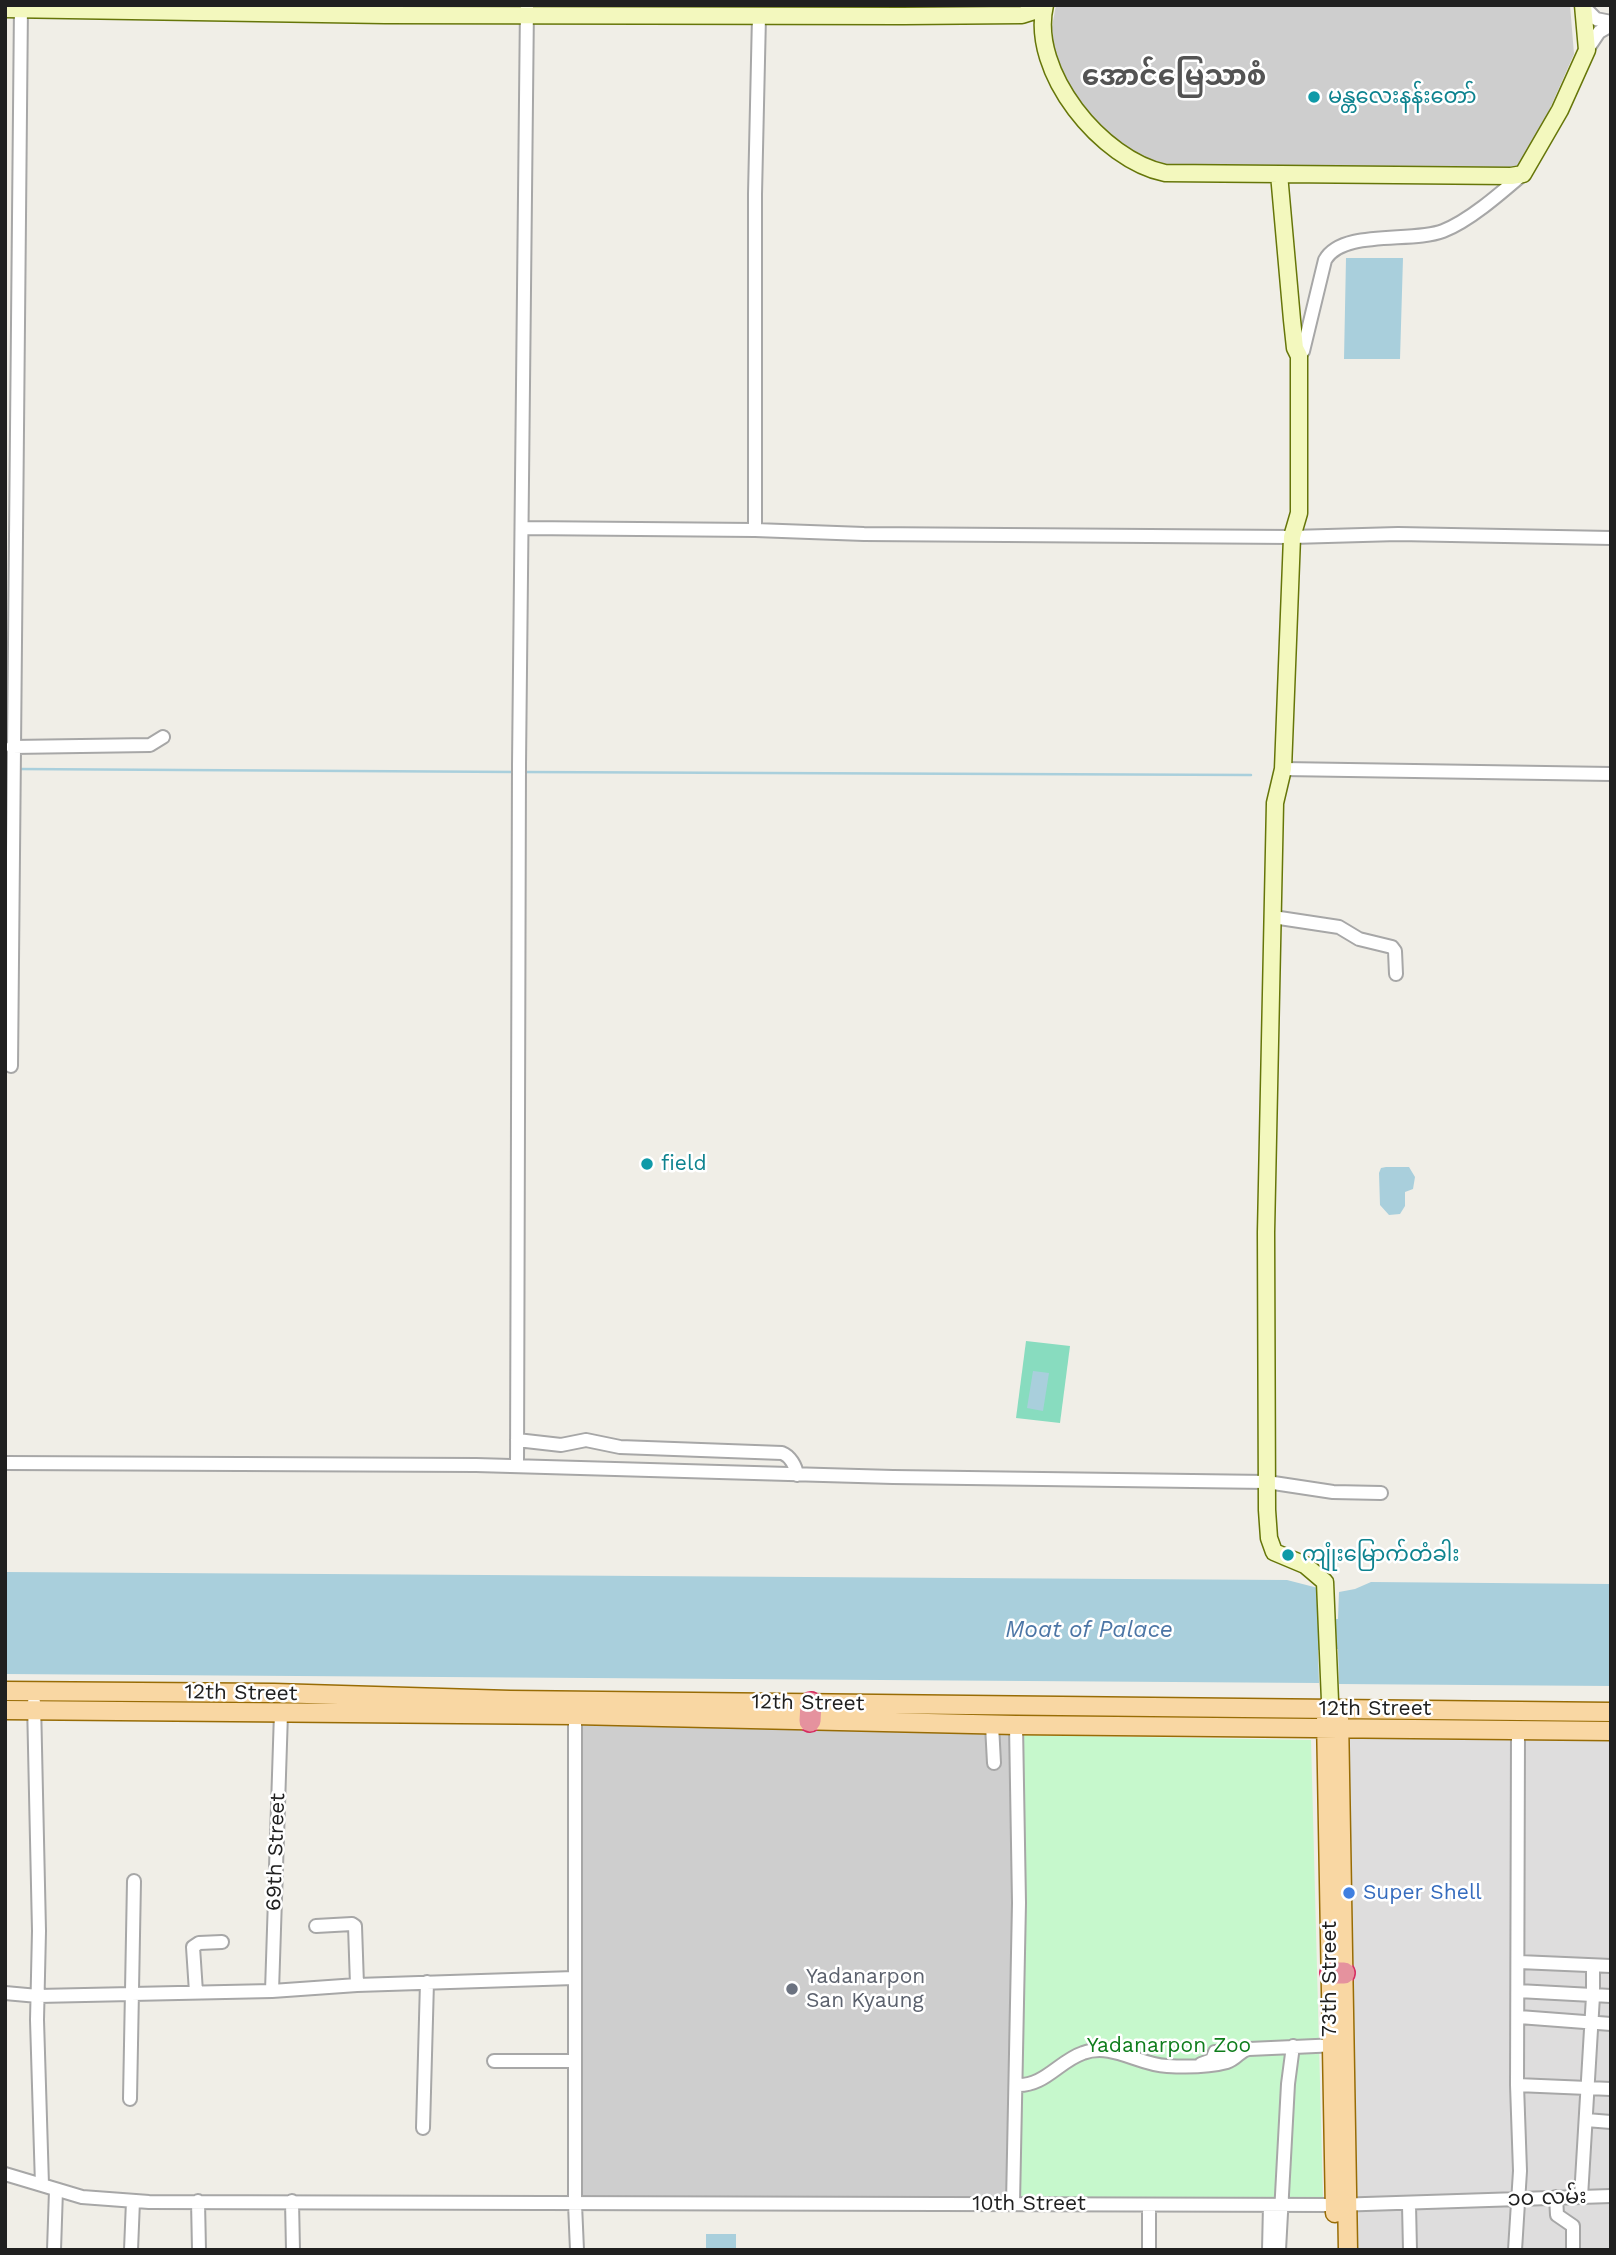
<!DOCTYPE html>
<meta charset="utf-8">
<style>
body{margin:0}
#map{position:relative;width:1616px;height:2255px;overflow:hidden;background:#f0eee7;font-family:"Work Sans",sans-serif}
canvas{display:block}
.frame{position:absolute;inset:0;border:7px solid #202020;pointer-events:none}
</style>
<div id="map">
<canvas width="1616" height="2255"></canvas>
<div class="frame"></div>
</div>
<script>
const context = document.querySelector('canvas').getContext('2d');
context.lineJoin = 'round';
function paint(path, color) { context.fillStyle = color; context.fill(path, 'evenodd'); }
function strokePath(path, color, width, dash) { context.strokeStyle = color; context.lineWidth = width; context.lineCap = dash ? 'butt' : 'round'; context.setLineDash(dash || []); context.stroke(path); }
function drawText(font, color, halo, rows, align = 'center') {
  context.font = font + ' "Work Sans","Noto Sans Myanmar",sans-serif'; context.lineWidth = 5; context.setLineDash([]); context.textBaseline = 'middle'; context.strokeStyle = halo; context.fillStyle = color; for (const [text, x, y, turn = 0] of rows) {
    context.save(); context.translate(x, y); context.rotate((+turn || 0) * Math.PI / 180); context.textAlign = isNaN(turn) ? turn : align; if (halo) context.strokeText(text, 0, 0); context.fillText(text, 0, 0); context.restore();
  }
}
const residential = new Path2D(`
 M1325 1717 1611 1719V2250H1339Z`);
const religious = new Path2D(`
 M1056 5H1570L1574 54 1529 156 1524 165 1515 170H1165L1128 156 1078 106 1054 56 1052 27Z
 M570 1718 1016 1731 1018 2200 568 2204Z`);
const park = new Path2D(`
 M1021 1735 1311 1740 1323 2197 1018 2200Z`);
const pitch = new Path2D(`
 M1026 1341 1070 1346 1060 1423 1016 1418Z`);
const water = new Path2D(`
 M1346 258H1403L1400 359H1344Z
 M1386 1167H1409L1415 1177 1413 1189 1405 1192V1206L1400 1214 1389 1215 1380 1205 1379 1173 1381 1168Z
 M1033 1371 1049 1373 1043 1411 1027 1408Z
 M5 1572 1287 1580 1318 1588 1319 1619H1338L1339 1592 1355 1589 1371 1582 1611 1584V1686L1339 1684 1338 1649 1318 1650 1319 1683 5 1674Z
 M706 2234H736V2250H706Z`);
const stream = new Path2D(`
 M18 769 516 772
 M522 772 1251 775`);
const street = new Path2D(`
 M1584 7 1596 19 1611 22
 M1587 50 1599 32 1611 25
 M1299 356 1303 351 1325 260C1342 229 1412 243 1443 231 1469 221 1501 193 1523 174
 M523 528 755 530 864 534 1292 537 1398 534 1611 538
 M755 530V194L759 16
 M12 747 150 745 163 737
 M1283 769 1611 774
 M1273 917 1339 927 1359 939 1392 947 1395 951 1396 974
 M11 1066 21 5
 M517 1440 561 1445 586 1440 620 1447 782 1453C790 1456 796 1466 797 1475
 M5 1463 476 1465 893 1477 1267 1482 1333 1492 1381 1493
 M517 1466 519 764 527 5
 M34 1702 39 1931 37 2020 42 2185
 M575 1708V2204L577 2250
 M992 1725 994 1763
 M316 1926 352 1924 355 1926 357 1985
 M1519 1962 1611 1966
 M272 1991 281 1713
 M1518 1991 1611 1996
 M196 1992 193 1947 199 1943 222 1942
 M5 1993 38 1996 272 1991 357 1985 574 1978
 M1519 2017 1611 2024
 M494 2061H574
 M1201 2064 1212 2060 1215 2052 1243 2050
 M1016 2085C1044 2087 1059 2061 1083 2053 1112 2042 1138 2065 1167 2066 1186 2067 1209 2067 1227 2062 1237 2059 1240 2050 1249 2049L1338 2045
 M1517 2085 1611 2089
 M130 2099 134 1881
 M1586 2120 1611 2122
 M423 2128 427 1982
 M5 2174 82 2197 149 2202 1335 2205 1611 2196
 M1556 2197 1557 2215 1573 2226V2250
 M1581 2197 1593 1996V1966
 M198 2201 199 2250
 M292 2201 293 2250
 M1013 2203 1019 1903 1016 1725
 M1409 2205 1410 2250
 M54 2250 56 2190
 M131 2250 133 2201
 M1149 2250V2205
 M1269 2250 1270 2205
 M1279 2250 1288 2084 1293 2046
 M1515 2250 1520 2171 1517 2085 1518 1730`);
const secondary = new Path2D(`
 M1045 5C1029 72 1102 160 1165 173L1511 176 1523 174 1560 110 1587 50 1583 5
 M5 9 385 15 903 16 1022 15 1044 8
 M1279 174 1292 320 1295 348 1299 356V513L1292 537 1283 769 1275 803 1266 1232 1267 1510 1269 1538 1274 1552 1305 1565 1325 1582 1330 1701 1325 1709`);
const primary = new Path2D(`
 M5 1691 274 1693 510 1700 1611 1712
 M5 1710 574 1715 1016 1725 1611 1731
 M1326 1716 1335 2213
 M1339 1716 1348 2250`);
const highway = new Path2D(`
 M810 1721 811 1703
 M1331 1973H1344`);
const markers = [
 [1314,97,7,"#0f9aa8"],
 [647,1164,7,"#0f9aa8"],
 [1288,1555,7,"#0f9aa8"],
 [1349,1893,7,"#3f7fe0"],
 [792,1989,7,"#6b7280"]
];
const cultureNames = [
 ["မန္တလေးနန်းတော်",1328,97],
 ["field",661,1164],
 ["ကျုံးမြောက်တံခါး",1302,1555]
];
const streetNames = [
 ["12th Street",241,1693,1],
 ["12th Street",808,1703,1],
 ["12th Street",1375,1709],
 ["69th Street",276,1852,-88],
 ["73th Street",1330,1979,-90],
 ["၁၀ လမ်း",1547,2198,-2],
 ["10th Street",1029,2204]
];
const shopNames = [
 ["Super Shell",1363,1893]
];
const worshipNames = [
 ["Yadanarpon",806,1977],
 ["San Kyaung",806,2001]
];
const parkNames = [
 ["Yadanarpon Zoo",1169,2046]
];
const waterNames = [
 ["Moat of Palace",1089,1630]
];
const districtNames = [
 ["အောင်မြေသာစံ",1174,77]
];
paint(residential, '#dedddd');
paint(religious, '#cecece');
paint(park, '#c6f8cc');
paint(pitch, '#88dcbf');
paint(water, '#a9cfdc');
strokePath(stream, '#a9cfdc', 2.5);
strokePath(street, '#a7a7a7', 16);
strokePath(secondary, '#667609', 19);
strokePath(primary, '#986c05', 21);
strokePath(highway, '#d62d61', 24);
strokePath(street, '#fff', 12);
strokePath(secondary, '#f3f8be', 16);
strokePath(primary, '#f9d7a3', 18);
strokePath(highway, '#e5929e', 21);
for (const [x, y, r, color] of markers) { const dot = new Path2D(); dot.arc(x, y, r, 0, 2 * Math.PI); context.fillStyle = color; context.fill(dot); strokePath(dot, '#fff', 2.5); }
drawText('21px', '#0d838f', '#fff', cultureNames, 'left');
drawText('21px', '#202020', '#fff', streetNames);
drawText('21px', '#366cbe', '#fff', shopNames, 'left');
drawText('21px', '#5b616d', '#fff', worshipNames, 'left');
drawText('21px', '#0f7d1c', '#fff', parkNames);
drawText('italic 23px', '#4c76a6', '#fff', waterNames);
drawText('bold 28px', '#535353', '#fff', districtNames);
</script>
